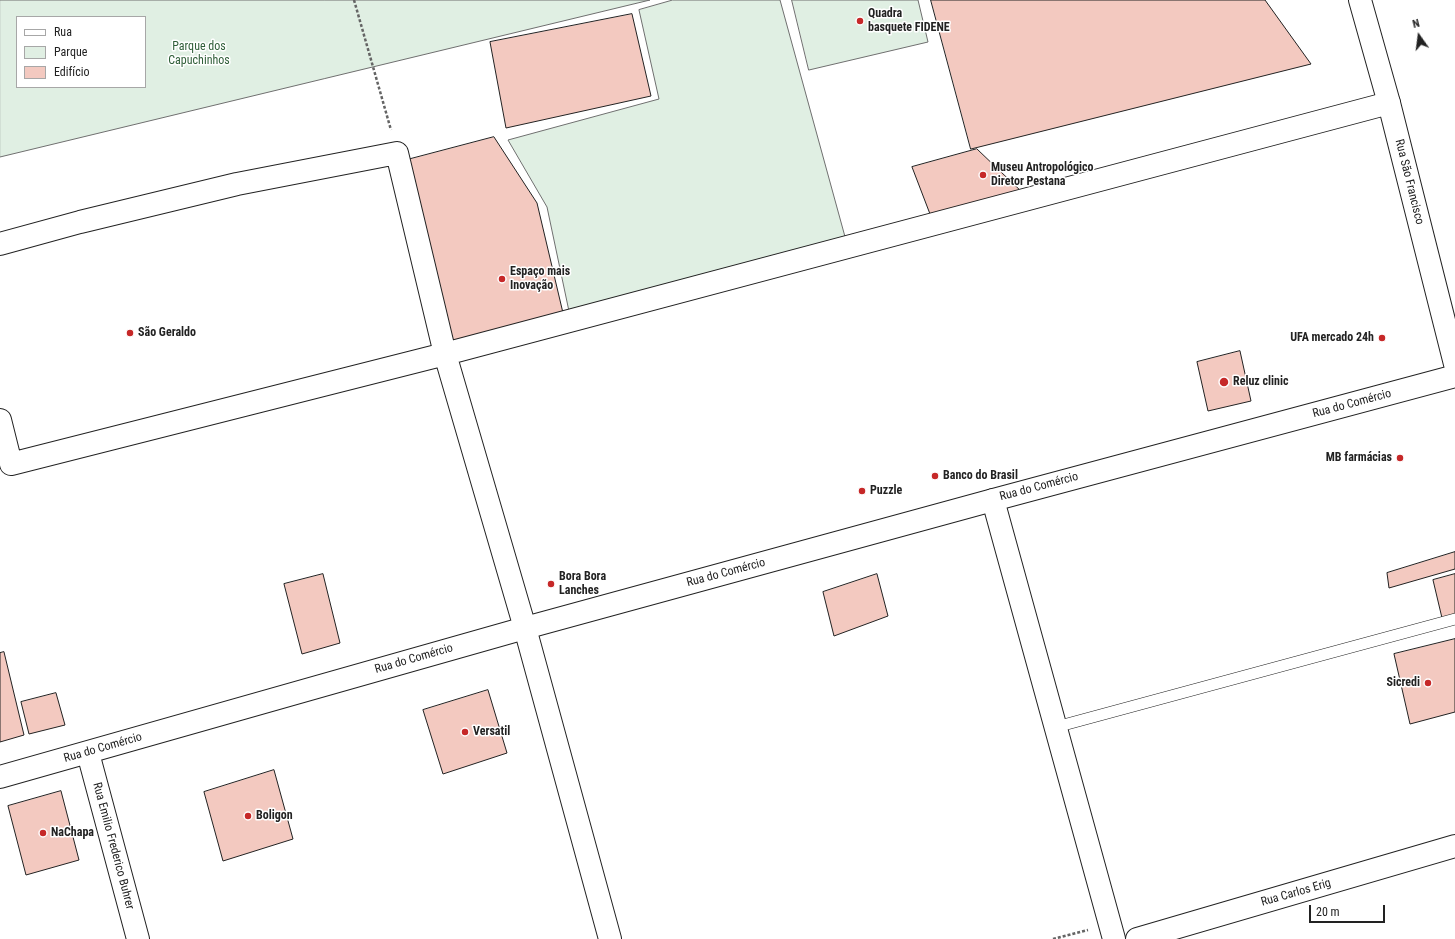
<!DOCTYPE html>
<meta charset="utf-8">
<style>
body{margin:0}
#map{position:relative;width:1455px;height:939px;overflow:hidden;background:#fff;font-family:"Roboto Condensed",sans-serif}
canvas{display:block}
.legend{position:absolute;left:16px;top:16px;width:130px;height:72px;box-sizing:border-box;background:#fff;border:1px solid #a7a7a7;margin:0;padding:5px 7px;list-style:none;font-size:12px;color:#222}
.legend li{display:flex;align-items:center;gap:8px;height:20px}
.legend b{width:20px;border:1px solid #a7a7a7}
.north{position:absolute;left:1399px;top:16px;width:40px;height:40px;-webkit-text-stroke:3px #fff;paint-order:stroke;rotate:346deg;font-size:11px;font-weight:700;line-height:16px;text-align:center;color:#222}
.north::after{content:'';display:block;margin:auto;width:14px;height:18px;background:#222;clip-path:polygon(50% 0,100% 100%,50% 72%,0 100%)}
.scale{position:absolute;left:1309px;top:905px;width:76px;height:18px;box-sizing:border-box;border:2px solid #222;border-top:0;padding-left:5px;font-size:12px;line-height:14px;white-space:nowrap;color:#222;-webkit-text-stroke:3px #fff;paint-order:stroke}
</style>
<div id="map">
<canvas width="1455" height="939"></canvas>
<ul class="legend">
<li><b style="height:5px;background:#fff"></b>Rua</li>
<li><b style="height:11px;background:#e0efe3"></b>Parque</li>
<li><b style="height:11px;background:#f3c9c0"></b>Edifício</li>
</ul>
<div class="north">N</div>
<div class="scale">20 m</div>
</div>
<script>
const context = document.querySelector('canvas').getContext('2d');
context.lineJoin = 'round';
function paint(path, color) { context.fillStyle = color; context.fill(path, 'evenodd'); }
function strokePath(path, color, width, dash) { context.strokeStyle = color; context.lineWidth = width; context.lineCap = dash ? 'butt' : 'round'; context.setLineDash(dash || []); context.stroke(path); }
function drawText(font, color, halo, rows, align = 'center') {
  context.font = font + ' "Roboto Condensed",sans-serif'; context.lineWidth = 3; context.setLineDash([]); context.textBaseline = 'middle'; context.strokeStyle = halo; context.fillStyle = color; for (const [text, x, y, turn = 0] of rows) {
    context.save(); context.translate(x, y); context.rotate((+turn || 0) * Math.PI / 180); context.textAlign = isNaN(turn) ? turn : align; if (halo) context.strokeText(text, 0, 0); context.fillText(text, 0, 0); context.restore();
  }
}
const green = new Path2D(`
 M0 0H650L0 157ZM17 17H145V87H17Z
 M673 0H780L847 244 570 316 547 207 508 140 659 99 639 10Z
 M792 0H918L928 42 809 70Z`);
const building = new Path2D(`
 M931 0H1265L1311 64 971 149Z
 M632 14 651 96 506 128 490 42Z
 M494 137 537 203 563 313 450 342 403 161Z
 M977 149 1023 193 930 214 912 167Z
 M1240 351 1251 401 1208 411 1197 362Z
 M1455 552V569L1389 588 1387 573Z
 M323 574 340 643 302 654 284 584Z
 M877 574 888 616 834 636 823 592Z
 M1455 574V614L1442 618 1433 580Z
 M1455 639V712L1410 724 1394 654Z
 M4 652 24 735 0 742V653Z
 M488 690 507 753 443 774 423 710Z
 M56 693 65 725 29 734 21 702Z
 M274 770 293 839 223 861 204 792Z
 M61 791 79 860 26 875 8 806Z`);
const path = new Path2D(`
 M354 0 391 130
 M1053 939 1088 930`);
const service = new Path2D(`
 M1056 727 1455 619`);
const minor = new Path2D(`
 M0 244 80 222 237 184 397 153 445 354 525 628 610 939
 M0 420 11 464 445 354 1389 103
 M993 500 1114 939
 M88 753 138 939`);
const tertiary = new Path2D(`
 M1360 0 1389 103 1455 364
 M1137 939 1455 846`);
const secondary = new Path2D(`
 M0 777 525 628 993 500 1455 376`);
const markers = [
 [860,21,4,"#c62828"],
 [983,175,4,"#c62828"],
 [502,279,4,"#c62828"],
 [130,333,4,"#c62828"],
 [1382,338,4,"#c62828"],
 [1224,382,5,"#c62828"],
 [1400,458,4,"#c62828"],
 [935,476,4,"#c62828"],
 [862,491,4,"#c62828"],
 [551,584,4,"#c62828"],
 [1428,683,4,"#c62828"],
 [465,732,4,"#c62828"],
 [248,816,4,"#c62828"],
 [43,833,4,"#c62828"]
];
const poiNames = [
 ["Quadra",868,14],
 ["basquete FIDENE",868,28],
 ["Museu Antropológico",991,168],
 ["Diretor Pestana",991,182],
 ["Espaço mais",510,272],
 ["Inovação",510,286],
 ["São Geraldo",138,333],
 ["UFA mercado 24h",1374,338,"right"],
 ["Reluz clinic",1233,382],
 ["MB farmácias",1392,458,"right"],
 ["Banco do Brasil",943,476],
 ["Puzzle",870,491],
 ["Bora Bora",559,577],
 ["Lanches",559,591],
 ["Sicredi",1420,683,"right"],
 ["Versatil",473,732],
 ["Boligon",256,816],
 ["NaChapa",51,833]
];
const parkNames = [
 ["Parque dos",199,47],
 ["Capuchinhos",199,61]
];
const streetNames = [
 ["Rua São Francisco",1409,182,76],
 ["Rua do Comércio",1352,404,-15],
 ["Rua do Comércio",1039,487,-15],
 ["Rua do Comércio",726,573,-15],
 ["Rua do Comércio",414,659,-16],
 ["Rua do Comércio",103,748,-16],
 ["Rua Emilio Frederico Buhrer",113,846,75],
 ["Rua Carlos Erig",1296,893,-16]
];
paint(green, '#e0efe3');
strokePath(green, '#6f6f6f', 1);
paint(building, '#f3c9c0');
strokePath(building, '#222', 1);
strokePath(service, '#222', 12);
strokePath(minor, '#222', 24);
strokePath(tertiary, '#222', 24);
strokePath(secondary, '#222', 24);
strokePath(path, '#646464', 2.5, [3, 2]);
strokePath(service, '#fff', 11);
strokePath(minor, '#fff', 22);
strokePath(tertiary, '#fff', 22);
strokePath(secondary, '#fff', 22);
for (const [x, y, r, color] of markers) { const dot = new Path2D(); dot.arc(x, y, r, 0, 2 * Math.PI); context.fillStyle = color; context.fill(dot); strokePath(dot, '#fff', 1.5); }
drawText('bold 12px', '#222', '#fff', poiNames, 'left');
drawText('12px', '#2f5e38', '#fff', parkNames);
drawText('12px', '#222', '#fff', streetNames);
</script>
